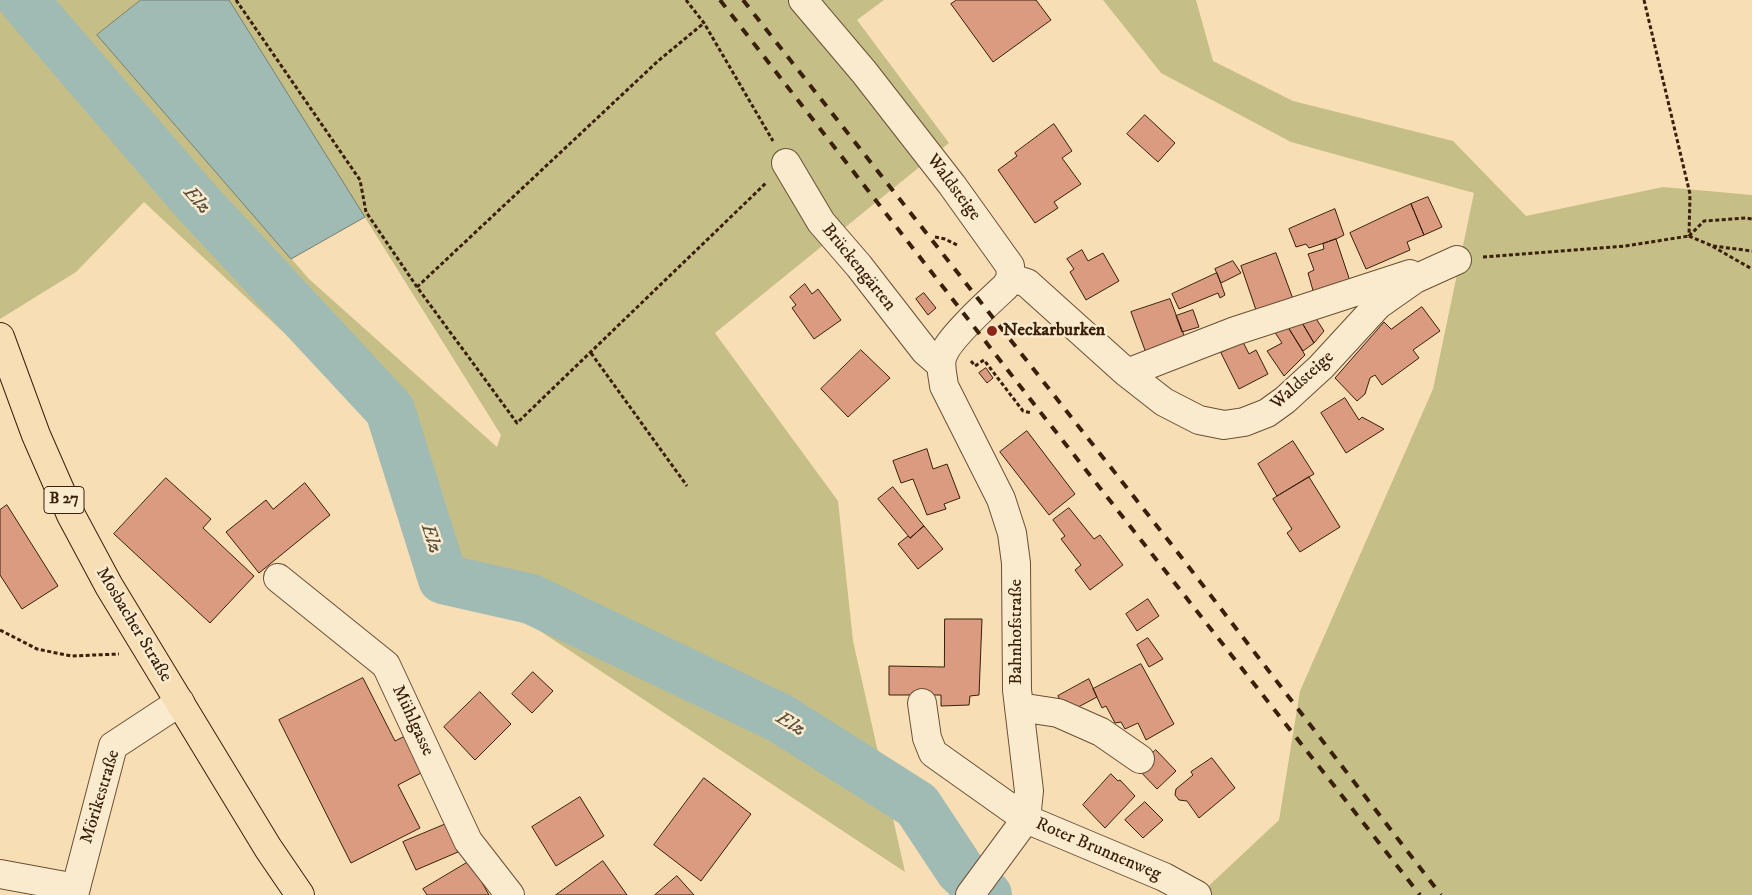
<!DOCTYPE html>
<meta charset="utf-8">
<style>
body{margin:0}
canvas{display:block;background:#f8deb4}
</style>
<canvas width="1752" height="895"></canvas>
<script>
const context = document.querySelector('canvas').getContext('2d');
context.lineJoin = 'round';
function paint(path, color) { context.fillStyle = color; context.fill(path, 'evenodd'); }
function strokePath(path, color, width, dash) { context.strokeStyle = color; context.lineWidth = width; context.lineCap = dash ? 'butt' : 'round'; context.setLineDash(dash || []); context.stroke(path); }
function drawText(font, color, halo, rows, align = 'center') {
  context.font = font + ' "IM FELL DW Pica",serif'; context.lineWidth = 5; context.setLineDash([]); context.textBaseline = 'middle'; context.strokeStyle = halo; context.fillStyle = color; for (const [text, x, y, turn = 0] of rows) {
    context.save(); context.translate(x, y); context.rotate((+turn || 0) * Math.PI / 180); context.textAlign = isNaN(turn) ? turn : align; if (halo) context.strokeText(text, 0, 0); context.fillText(text, 0, 0); context.restore();
  }
}
const green = new Path2D(`
 M0 0H141L97 35 309 279 497 447 501 435 229 0H884L857 20 949 143 715 333 838 501 853 641 905 872 437 563 372 415 144 202 76 272 0 319Z
 M1103 0H1196L1213 61 1293 101 1453 141 1526 216 1663 187 1752 195V895H1199L1279 820 1300 691 1433 389 1474 193 1291 142 1161 73Z`);
const water = new Path2D(`
 M141 0H229L365 217 291 259 97 35Z`);
const river = new Path2D(`
 M23 0 195 200 390 410 443 579 531 599 780 718 917 805 960 870 987 895`);
const building = new Path2D(`
 M957 0H1036L1051 20 993 62 951 4Z
 M1145 115 1175 143 1158 162 1127 134Z
 M1054 124 1072 151 1062 158 1081 184 1054 202 1058 208 1035 223 998 170 1017 156 1015 153Z
 M1428 197 1442 227 1424 235 1411 204Z
 M1411 204 1424 235 1407 242 1410 250 1366 269 1350 233Z
 M1335 209 1344 235 1336 239 1309 248 1306 244 1296 247 1289 229Z
 M1336 239 1350 281 1314 294 1308 273 1314 270 1308 254 1324 249 1323 244Z
 M1082 250 1088 261 1103 253 1119 281 1086 300 1070 272 1074 269 1067 259Z
 M1276 253 1293 299 1256 310 1241 266Z
 M1233 261 1241 273 1221 283 1215 269Z
 M1217 273 1225 295 1220 298 1218 293 1179 309 1172 294Z
 M805 284 812 294 818 289 841 320 814 339 792 308 796 305 790 297Z
 M924 293 936 308 928 315 916 299Z
 M1170 299 1185 338 1146 353 1131 312Z
 M1422 307 1440 331 1413 350 1419 358 1382 385 1375 375 1370 378 1365 394 1357 401 1335 378 1384 322 1391 329Z
 M1193 310 1199 327 1182 332 1176 316Z
 M1315 317 1324 331 1314 343 1301 321Z
 M1301 321 1314 343 1303 351 1286 324Z
 M1286 324 1305 355 1284 376 1267 351 1282 343 1272 328Z
 M1243 342 1249 354 1256 350 1268 374 1239 389 1221 353Z
 M861 350 890 378 848 417 821 389Z
 M986 368 993 378 987 383 979 373Z
 M1345 398 1359 420 1362 417 1384 429 1346 453 1321 413Z
 M1027 431 1075 494 1049 515 1000 452Z
 M1293 441 1314 474 1277 496 1258 464Z
 M927 449 933 469 947 464 960 498 944 504 946 509 927 515 913 479 901 483 893 461Z
 M1309 477 1340 527 1300 552 1287 533 1292 529 1273 499Z
 M166 478 211 519 203 528 254 576 210 623 114 534Z
 M305 483 330 515 259 573 226 532 266 500 273 509Z
 M893 487 924 526 910 538 878 499Z
 M7 505 58 586 22 609 0 575V510Z
 M1069 508 1094 539 1100 535 1123 565 1090 590 1075 570 1081 565 1061 539 1065 536 1053 520Z
 M924 526 943 549 918 569 898 544 908 536 910 538Z
 M1148 599 1159 616 1137 631 1126 614Z
 M945 619H982L979 695 970 696 969 705 941 706V695H889V666L944 667Z
 M1148 638 1163 659 1149 667 1137 645Z
 M1141 664 1174 724 1146 740 1138 723 1125 729 1121 722 1115 723 1106 706 1102 708 1093 689Z
 M533 672 553 691 532 713 512 694Z
 M363 678 395 741 407 735 425 771 398 785 420 828 351 863 279 720Z
 M1089 679 1097 697 1067 713 1058 696Z
 M480 692 511 724 475 760 444 727Z
 M1156 750 1176 771 1157 789 1137 768Z
 M1212 758 1235 788 1199 818 1187 801 1179 800 1175 795 1176 789 1193 775 1191 772Z
 M1111 774 1118 781 1120 780 1135 796 1105 828 1083 805Z
 M704 778 751 814 701 881 654 845Z
 M580 797 604 836 556 866 532 827Z
 M1145 802 1163 820 1143 838 1125 820Z
 M446 824 458 852 416 870 403 842Z
 M470 861 489 895H427L423 889Z
 M603 861 627 895H556Z
 M677 876 694 895H655Z`);
const path = new Path2D(`
 M236 0 360 180 366 212 417 287 517 423 766 183
 M686 0 704 23 773 141
 M1644 0 1690 194 1689 236
 M1689 236 1710 245 1752 269
 M1689 236 1704 221 1746 218 1752 219
 M935 237 945 239 959 246
 M1713 246 1752 251
 M1483 257 1625 246 1689 236
 M417 287 658 61 704 23
 M591 353 687 486
 M971 361 975 366 984 360 1023 411 1032 413
 M0 630 37 649 71 656 119 654`);
const minor = new Path2D(`
 M803 0 864 72 952 185 1010 266 1011 278
 M786 163 821 222 859 266 925 351 941 365
 M1011 278 1027 283 1127 373 1164 402 1199 420 1224 425 1244 422 1267 413 1285 400 1321 367 1378 305 1415 279 1457 260
 M1127 373 1235 331 1410 274
 M278 578 386 665 468 841 510 895
 M922 703 927 738 933 753 1026 819 1164 877 1197 895
 M1019 707 1058 713 1101 732 1140 759
 M0 874 76 888
 M74 895 113 746 180 702
 M970 895 1026 819 1029 791 1017 690 1016 563 1012 533 1001 499 944 386C943 376 939 364 943 355 949 338 990 301 1005 287L1011 278`);
const major = new Path2D(`
 M0 337 36 435 71 515 109 586 268 848 300 895`);
const rail = new Path2D(`
 M720 0 1034 404 1420 895
 M743 0 1175 549 1441 895`);
const markers = [
 [992,331,6,"#8f2418"]
];
const shields = [
 [64,500,40]
];
const shieldNames = [
 ["B 27",64,500]
];
const streetNames = [
 ["Waldsteige",953,188,53],
 ["Brückengärten",858,268,51],
 ["Waldsteige",1303,381,-42],
 ["Mosbacher Straße",133,625,59],
 ["Bahnhofstraße",1017,632,-90],
 ["Mühlgasse",412,721,65],
 ["Mörikestraße",101,797,-73],
 ["Roter Brunnenweg",1098,850,23]
];
const poiNames = [
 ["Neckarburken",1003,331]
];
const waterNames = [
 ["Elz",196,201,48],
 ["Elz",430,539,72],
 ["Elz",790,725,31]
];
paint(green, '#c5bf87');
paint(water, '#9fbbb4');
strokePath(water, '#777d70', 1);
strokePath(river, '#9fbbb4', 50);
paint(building, '#da9b80');
strokePath(building, '#3a1f0b', 1);
strokePath(minor, '#6a4f35', 30);
strokePath(major, '#3a1f0b', 30);
strokePath(path, '#3a1f0b', 3, [4, 2.5]);
strokePath(minor, '#faeace', 28);
strokePath(major, '#f8deb4', 28);
strokePath(rail, '#3a1f0b', 4, [9, 9]);
for (const [x, y, r, color] of markers) { const dot = new Path2D(); dot.arc(x, y, r, 0, 2 * Math.PI); context.fillStyle = color; context.fill(dot); strokePath(dot, '#faeace', 2); }
for (const [x, y, w] of shields) { const box = new Path2D(); box.roundRect(x - w / 2, y - 13.5, w, 27, 4); context.fillStyle = '#faeace'; context.fill(box); strokePath(box, '#3a1f0b', 1); }
drawText('bold 16px', '#3a1f0b', null, shieldNames);
drawText('18px', '#3a1f0b', '#faeace', streetNames);
drawText('bold 18px', '#3a1f0b', '#faeace', poiNames, 'left');
drawText('italic 19px', '#584e3e', '#faeace', waterNames);
</script>
